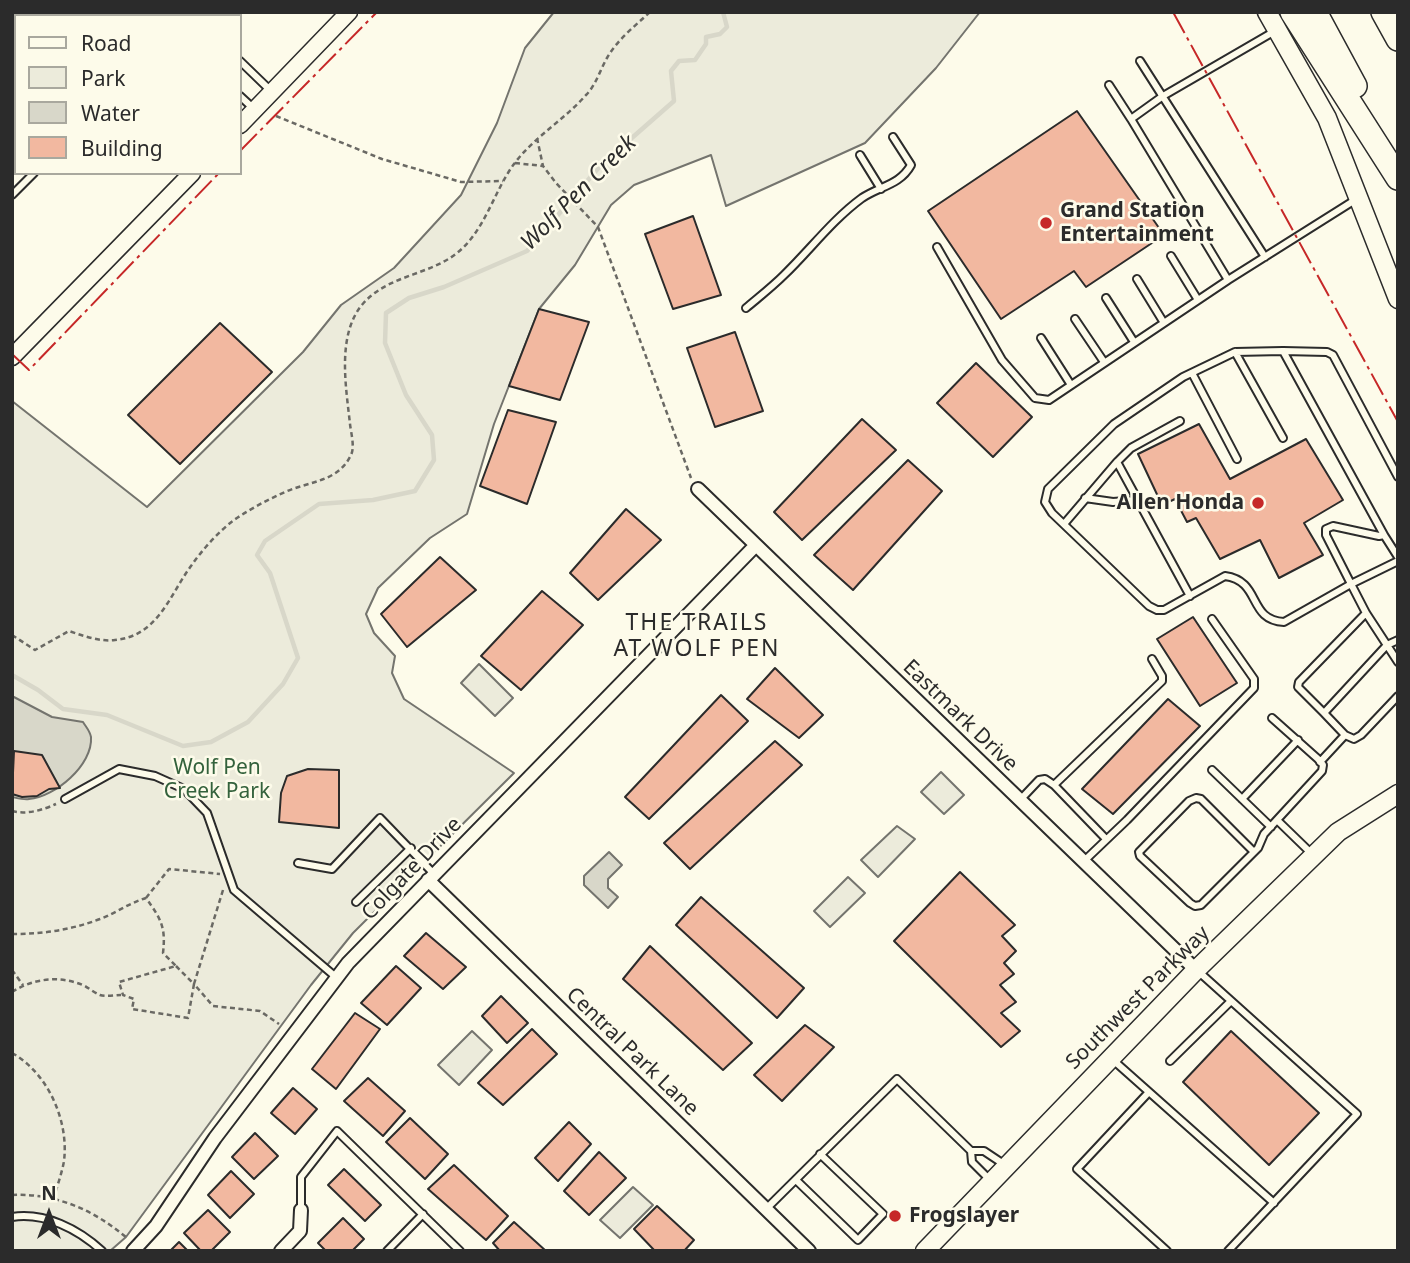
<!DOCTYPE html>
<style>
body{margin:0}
#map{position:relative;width:1410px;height:1263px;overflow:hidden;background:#fdfbea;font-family:"Noto Sans",sans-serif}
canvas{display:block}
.frame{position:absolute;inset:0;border:14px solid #2b2b2b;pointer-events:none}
.legend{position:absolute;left:14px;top:14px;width:228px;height:161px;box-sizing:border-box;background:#fdfbea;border:2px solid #a9a89e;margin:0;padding:9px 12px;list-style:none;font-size:21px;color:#2b2b2b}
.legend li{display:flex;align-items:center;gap:14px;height:35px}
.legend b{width:35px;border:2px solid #a9a89e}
.north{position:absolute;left:14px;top:1179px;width:70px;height:70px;-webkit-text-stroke:5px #fdfbea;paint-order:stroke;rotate:0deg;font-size:19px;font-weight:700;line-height:28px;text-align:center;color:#2b2b2b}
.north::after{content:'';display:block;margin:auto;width:24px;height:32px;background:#2b2b2b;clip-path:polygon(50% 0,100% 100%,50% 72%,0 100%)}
</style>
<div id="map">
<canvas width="1410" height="1263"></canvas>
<div class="frame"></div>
<ul class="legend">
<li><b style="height:9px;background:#fdfbea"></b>Road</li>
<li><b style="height:19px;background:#ecebdb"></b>Park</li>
<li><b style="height:19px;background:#d8d7c9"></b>Water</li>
<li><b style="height:19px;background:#f2b8a0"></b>Building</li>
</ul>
<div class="north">N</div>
</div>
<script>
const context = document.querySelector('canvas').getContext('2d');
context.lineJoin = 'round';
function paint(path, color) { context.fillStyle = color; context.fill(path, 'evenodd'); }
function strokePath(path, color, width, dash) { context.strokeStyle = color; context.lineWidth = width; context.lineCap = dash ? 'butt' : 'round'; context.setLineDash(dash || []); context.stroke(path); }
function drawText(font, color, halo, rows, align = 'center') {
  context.font = font + ' "Noto Sans",sans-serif'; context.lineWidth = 5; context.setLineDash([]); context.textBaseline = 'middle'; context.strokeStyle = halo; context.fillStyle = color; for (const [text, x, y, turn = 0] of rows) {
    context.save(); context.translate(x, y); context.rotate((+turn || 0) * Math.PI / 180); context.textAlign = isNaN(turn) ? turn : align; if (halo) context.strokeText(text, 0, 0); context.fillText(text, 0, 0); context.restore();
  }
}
const green = new Path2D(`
 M554 12H980L936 68 865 143 726 206 711 155 634 185 611 205 575 265 539 309 494 424 467 514 430 538 378 588 366 614 374 633 395 656 392 673 404 699 514 773 353 933 311 985 126 1237 110 1251H12V401L147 507 303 352 341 305 394 268 461 195 497 123 525 48Z
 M479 664 513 698 495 716 461 683Z
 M941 772 964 795 944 814 921 792Z
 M897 826 915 839 878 877 861 860Z
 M848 877 865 893 830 927 814 911Z
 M472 1031 492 1050 459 1085 438 1065Z
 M633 1187 653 1205 620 1238 600 1220Z`);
const water = new Path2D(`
 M12 696 52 717 83 722C86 727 90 731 91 737 93 765 55 797 29 799 24 800 17 798 12 797Z
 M609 852 622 865 608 879V888L618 897 608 908 584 885V876Z`);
const stream = new Path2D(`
 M12 675 38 690 63 709 107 715 183 746 211 742 248 722 283 684 298 658 270 573 257 555 265 541 319 504 373 500 415 491 434 460 432 435 406 395 385 343 386 313 409 298 444 287 527 251 601 165 674 101 671 71 679 61 695 60 706 44V37L720 34 727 27 723 12`);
const building = new Path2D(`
 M1077 111 1164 235 1086 287 1074 271 1001 319 928 211Z
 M693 216 721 295 673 309 645 234Z
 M539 309 589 322 560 400 509 386Z
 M220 323 272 372 180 464 128 415Z
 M735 332 763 411 715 427 687 348Z
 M976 363 1032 417 993 457 937 403Z
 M508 410 556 422 527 504 480 486Z
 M862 419 896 450 802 540 774 512Z
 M1199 424 1230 479 1306 439 1343 500 1304 523 1323 555 1279 578 1260 540 1220 559 1196 518 1187 522 1175 499 1162 505 1138 454Z
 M908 460 942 491 853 590 814 555Z
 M626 509 661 540 598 600 570 573Z
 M440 557 476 590 407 647 381 614Z
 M542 591 583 625 521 690 481 656Z
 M1193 617 1237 683 1200 706 1157 639Z
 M775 668 823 715 799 738 747 699Z
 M721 695 748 721 649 819 625 797Z
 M1168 699 1200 726 1113 814 1082 789Z
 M775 741 802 765 690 869 664 843Z
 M14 751 42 755 60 788 49 789 37 796 22 797 12 794Z
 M308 769 339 770V828L279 822 281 793 287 776Z
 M960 872 1015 925 1002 936 1016 951 1004 963 1014 974 1000 985 1016 1002 1001 1013 1020 1031 1001 1047 894 941Z
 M701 897 804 988 777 1018 676 925Z
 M426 933 466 967 443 989 404 956Z
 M650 946 752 1043 723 1070 623 979Z
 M396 966 421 988 387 1025 361 1003Z
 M501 996 528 1023 507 1043 482 1016Z
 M355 1013 380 1029 336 1089 312 1069Z
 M805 1025 834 1047 782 1101 754 1075Z
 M532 1029 557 1054 503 1105 478 1083Z
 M1231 1031 1319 1113 1269 1165 1183 1082Z
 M368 1078 405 1111 383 1136 344 1101Z
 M293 1088 317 1109 295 1134 271 1113Z
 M410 1118 448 1154 425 1179 386 1142Z
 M569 1122 591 1144 558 1181 535 1158Z
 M255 1133 278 1156 254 1179 232 1157Z
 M599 1152 626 1178 589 1215 564 1191Z
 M454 1165 508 1216 486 1240 428 1189Z
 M344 1169 381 1205 365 1221 328 1185Z
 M231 1171 254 1194 230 1218 208 1195Z
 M657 1206 694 1240 684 1251H655L634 1229Z
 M208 1210 230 1232 211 1251H201L184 1233Z
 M343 1218 364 1239 352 1251H326L318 1243Z
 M514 1222 546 1251H500L493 1243Z
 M179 1242 188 1251H170Z`);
const path = new Path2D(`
 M276 116 382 159 461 182 503 181
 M537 138 543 166 556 183 598 227 691 478
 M515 163 543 166
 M12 635 35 650 69 631C84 636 100 642 115 640 158 636 169 596 191 566 203 549 218 532 234 520 250 509 267 500 285 492 310 481 338 482 351 455 355 447 351 433 350 424 346 387 337 337 361 306 386 275 428 276 457 253 485 231 494 191 514 164 534 137 564 120 586 95 596 85 600 70 607 58 617 40 635 26 650 12
 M12 811C26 815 43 810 56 804
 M223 890 194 984 213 1006 260 1011 279 1024
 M146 898 169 869 220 874
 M12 934C43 934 71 930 100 919 116 913 129 903 146 898 161 919 166 927 163 953L176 966
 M176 966 194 984 188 1018 132 1009 134 999 123 995 119 982Z
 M12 970 23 985
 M12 992C34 978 61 975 85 986 90 989 95 993 100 995 105 997 115 995 121 995
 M12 1053C48 1073 69 1121 64 1161 62 1173 57 1186 54 1198
 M12 1195C56 1193 94 1210 127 1238`);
const service = new Path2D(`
 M88 12 91 16
 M153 16 156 12
 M191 16 195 12
 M1275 31 1163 96 1131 119 1228 280 1355 200
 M240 61 271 91
 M1140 61 1265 257
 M1109 85 1131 119
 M240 96 254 109
 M860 155 881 189
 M12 195 34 173
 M937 247 1002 360 1035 398 1049 400 1228 280
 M1171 256 1198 300
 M1137 279 1164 323
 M1106 298 1134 342
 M746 308C759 297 772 287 784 275 810 250 832 220 862 198 880 186 900 185 911 165L893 137
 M1075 319 1104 362
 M1041 338 1071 385
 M1283 351 1235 352 1183 377 1114 424 1048 489 1045 502 1052 513 1149 606 1157 610H1164L1225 576C1262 581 1247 620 1284 622L1351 584 1326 535V529L1333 526 1379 536 1384 535 1398 557
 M1235 352 1283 438
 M1192 373 1237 459
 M1180 421 1131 448 1117 462 1190 596
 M1085 498 1113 502 1139 500
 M1064 524 1117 462
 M1384 535 1283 351 1327 352 1333 355 1398 477
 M1398 561 1351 584 1366 613 1398 662
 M1324 713 1298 687 1299 682 1366 613
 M1345 735 1324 713 1387 645 1398 640
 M1320 762 1345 735 1354 739 1361 735 1398 696
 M1212 770 1271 827
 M1054 785 1106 839
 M65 799 119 769 155 776 184 789 207 813 234 890 337 978
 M1021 799 1039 780 1045 779 1054 785 1162 681V676L1152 659
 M1242 799 1298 740
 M1277 820 1312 854
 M1254 852 1201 799 1196 798 1189 801 1139 852 1140 856 1190 903 1195 906 1201 905 1258 848 1264 834 1322 771 1323 765 1318 759 1272 718
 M1083 862 1127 820 1254 688V679L1212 619
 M298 863 332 869 380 818 434 874
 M356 902 411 848
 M1199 972 1357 1114 1228 1251
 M1113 1060 1274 1203
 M1170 1061 1231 1001
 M1149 1092 1077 1169 1167 1251
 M971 1151H984L1005 1165
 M796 1180 858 1240 883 1214 820 1154
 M766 1209 897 1079 971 1151 972 1162 989 1179
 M301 1210V1177L337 1131 460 1251
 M12 1217C45 1212 78 1229 102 1251
 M387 1251 423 1214`);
const minor = new Path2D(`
 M698 489 1196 970
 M428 880 809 1251
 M133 1251 156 1226 215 1138 348 963 756 545
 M281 1251 300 1231 301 1210`);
const tertiary = new Path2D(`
 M240 125 349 12
 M12 357 192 173`);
const secondary = new Path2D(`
 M1267 12 1327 118 1398 299
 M925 1251 1196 970 1338 832 1398 794`);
const motorway = new Path2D(`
 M1292 12 1398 178
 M1315 12 1355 86
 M1383 12 1398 39`);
const power = new Path2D(`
 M1173 12 1398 422
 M240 151 377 12
 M12 354 29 370 219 173`);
const markers = [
 [1046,223,7,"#c62828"],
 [1258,503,7,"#c62828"],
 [895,1216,7,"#c62828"]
];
const poiNames = [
 ["Grand Station",1060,211],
 ["Entertainment",1060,235],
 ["Allen Honda",1244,503,"right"],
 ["Frogslayer",909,1216]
];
const streetNames = [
 ["Eastmark Drive",960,716,44],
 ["Colgate Drive",412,869,-46],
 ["Southwest Parkway",1138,998,-45],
 ["Central Park Lane",632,1052,44]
];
const parkNames = [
 ["Wolf Pen",217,768],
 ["Creek Park",217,792]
];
const waterNames = [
 ["Wolf Pen Creek",579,193,-45]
];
const neighbourhoodNames = [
 ["THE TRAILS",697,623],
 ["AT WOLF PEN",697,649]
];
paint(green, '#ecebdb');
strokePath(green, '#74746e', 2);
paint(water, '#d8d7c9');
strokePath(water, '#74746e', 2);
strokePath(stream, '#d8d7c9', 4.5);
paint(building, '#f2b8a0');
strokePath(building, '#2b2b2b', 2);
strokePath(service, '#2b2b2b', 10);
strokePath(minor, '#2b2b2b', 16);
strokePath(tertiary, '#2b2b2b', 19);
strokePath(secondary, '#2b2b2b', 21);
strokePath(motorway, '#2b2b2b', 26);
strokePath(path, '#6a6964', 2.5, [5, 3.5]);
strokePath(service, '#fdfbea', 6);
strokePath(minor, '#fdfbea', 12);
strokePath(tertiary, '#fdfbea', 16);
strokePath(secondary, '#fdfbea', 18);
strokePath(motorway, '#fdfbea', 23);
strokePath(power, '#c62828', 2, [24, 5, 3.5, 5]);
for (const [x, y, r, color] of markers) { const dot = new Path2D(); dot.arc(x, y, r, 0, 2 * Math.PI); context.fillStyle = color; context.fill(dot); strokePath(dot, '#fdfbea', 2.5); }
drawText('bold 21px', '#2b2b2b', '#fdfbea', poiNames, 'left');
drawText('21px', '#2b2b2b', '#fdfbea', streetNames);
drawText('21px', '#34623c', '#fdfbea', parkNames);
drawText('italic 23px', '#2b2b2b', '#fdfbea', waterNames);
context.letterSpacing = '2px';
drawText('23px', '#2b2b2b', '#fdfbea', neighbourhoodNames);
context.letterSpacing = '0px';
</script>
